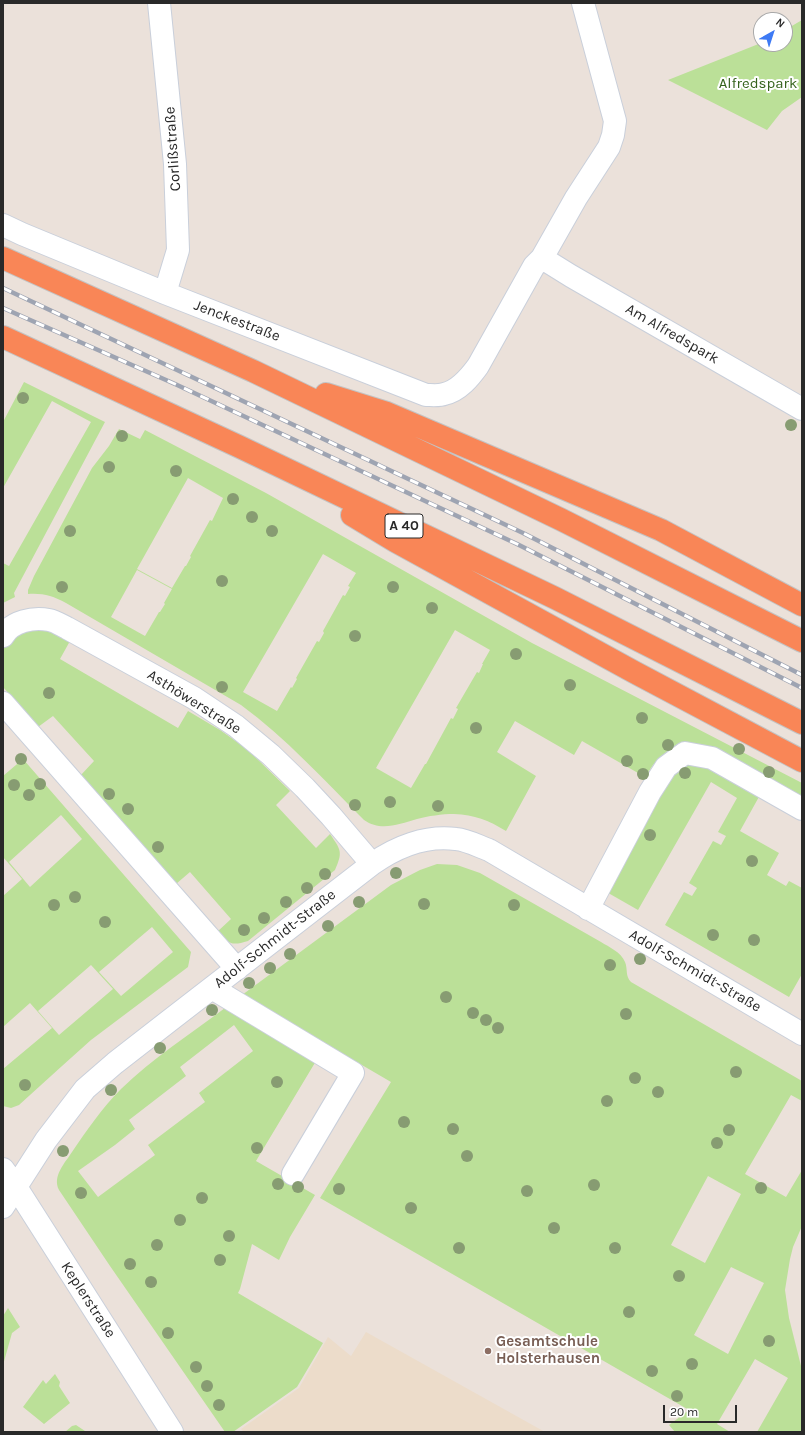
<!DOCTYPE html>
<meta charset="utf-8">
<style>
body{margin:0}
#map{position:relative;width:805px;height:1435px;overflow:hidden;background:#ebe1da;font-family:Karla,sans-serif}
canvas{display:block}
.frame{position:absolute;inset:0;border:4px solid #292929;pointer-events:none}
.north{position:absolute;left:753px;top:12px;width:40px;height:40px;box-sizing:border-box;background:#fff;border:1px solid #a9a9a9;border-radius:50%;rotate:39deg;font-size:11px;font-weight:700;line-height:16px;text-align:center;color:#292929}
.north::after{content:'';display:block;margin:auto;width:14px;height:18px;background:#3e7af4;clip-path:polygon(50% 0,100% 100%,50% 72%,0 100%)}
.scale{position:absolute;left:663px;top:1405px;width:74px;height:18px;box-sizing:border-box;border:2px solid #292929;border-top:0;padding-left:5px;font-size:12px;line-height:14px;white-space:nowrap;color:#292929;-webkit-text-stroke:3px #fff;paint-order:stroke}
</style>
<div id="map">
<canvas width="805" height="1435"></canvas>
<div class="frame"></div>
<div class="north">N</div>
<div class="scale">20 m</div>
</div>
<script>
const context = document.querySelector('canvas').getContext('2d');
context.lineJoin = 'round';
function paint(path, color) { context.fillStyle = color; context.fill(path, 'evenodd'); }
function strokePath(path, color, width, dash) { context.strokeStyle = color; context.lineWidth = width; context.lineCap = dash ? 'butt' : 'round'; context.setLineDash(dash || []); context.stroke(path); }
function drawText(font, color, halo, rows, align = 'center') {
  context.font = font + ' Karla,sans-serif'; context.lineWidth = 4; context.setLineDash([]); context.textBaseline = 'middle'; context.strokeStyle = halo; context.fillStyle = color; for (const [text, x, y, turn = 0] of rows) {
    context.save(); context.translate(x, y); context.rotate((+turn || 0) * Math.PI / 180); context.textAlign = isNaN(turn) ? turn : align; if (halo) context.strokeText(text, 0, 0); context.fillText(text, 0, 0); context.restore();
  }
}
const education = new Path2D(`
 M366 1332 400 1351 545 1432H244L241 1429 299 1388 328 1337 351 1356Z`);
const green = new Path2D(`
 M802 20V97L782 111 767 130 668 80 761 43 785 44V30Z
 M24 382 105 422 14 593 15 597 3 603V563L9 566 91 422 52 401 3 488V422Z
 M119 429 140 439 145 430 266 493 532 643 802 783V799L723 754 660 758 653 765 645 777 582 741 574 755 515 721 497 752 536 776 506 831C488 820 475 815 454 814 442 814 428 816 417 819 399 824 381 832 364 820 324 780 286 738 241 705L66 603C53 596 43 593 28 594V590L34 576 92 468 109 446ZM188 478 223 498 212 521 210 520 190 556 191 557 186 566H185L172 588 137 569ZM323 554 356 573 348 586 350 587 345 596 343 595 323 631 324 633 319 642 317 641 296 678 297 679 292 688 291 687 277 711 243 692ZM137 570 172 589 164 603 165 604 160 612H159L145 636 111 617ZM455 630 490 650 482 664H483L479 673 477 672 456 708 458 709 453 719 451 718 426 764H425L411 788 376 768Z
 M40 628 53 632 70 641 60 659 178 728 188 711 220 730 247 749 290 791 276 805 316 848 330 834C341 850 343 852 335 870L248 941C232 946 228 944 217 932L231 919 190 872 176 884 80 776 94 761 53 716 38 727 3 687C3 676 1 664 3 653 5 637 27 630 40 628Z
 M23 759 191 952 188 967 91 1040 62 1066 19 1105 11 1108 3 1106V1069L52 1028 30 1003 3 1027V896L22 879 3 857V776ZM61 815 82 839 30 887 9 862ZM152 927 173 952 121 996 99 972ZM91 965 113 989 59 1035 38 1011Z
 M689 763 702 764 760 795 740 831 779 853 767 875 786 886 789 881 802 888V974L789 997 665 925 684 892 692 896 697 888 689 883 713 841 721 845 726 836 718 832 737 798 711 782 638 910 603 890 663 781Z
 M437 864 457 865 480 873 601 942C609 947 621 952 625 962 628 969 625 976 631 982L802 1081V1101L791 1095 745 1174 786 1197 802 1170V1226L793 1247 790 1259 785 1290 789 1318 802 1370V1432H757L788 1378 755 1359 717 1424 730 1432H675L669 1425 689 1410 320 1198 391 1082 242 995 391 885 420 870ZM708 1176 741 1194 705 1263 671 1245ZM731 1267 764 1283 728 1354 694 1335Z
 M225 1008 316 1061 256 1161 315 1195 290 1237 279 1260 252 1244 240 1289 238 1293 323 1343 297 1387 233 1432H225L110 1266 59 1190C52 1176 65 1163 72 1152 87 1130 102 1108 121 1089 152 1059 190 1034 225 1008ZM234 1025 253 1051 199 1093 205 1102 148 1145 155 1155 98 1197 78 1171 115 1145 135 1129 129 1120 186 1076 180 1067Z
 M8 1308 20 1327 12 1333 3 1365V1316Z
 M55 1374 60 1382 59 1386 70 1403 44 1424 23 1407 43 1380 46 1384Z
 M76 1425 85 1431V1432H65L72 1426Z`);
const minor = new Path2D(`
 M159 3 175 164 178 250 165 293
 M3 225 22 234 165 293 426 395C431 395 439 396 444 394 459 391 470 377 478 366L534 266 542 258 576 198 609 147 613 135 615 121 583 3
 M542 258 571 276 802 409
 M3 636C12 621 33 617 49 620 55 621 61 625 67 628L194 698 236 726 271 755 305 788 331 816 372 864
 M3 703 237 969
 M588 909 650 792 666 767 685 753 712 758 802 809
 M212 988 353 1073 293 1174
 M3 1169 16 1187 172 1432
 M3 1207 46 1140 85 1089 115 1063 169 1021 372 864C396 847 426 835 456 839 467 840 478 846 489 850L802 1034`);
const highway = new Path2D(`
 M3 258 253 371 562 520 802 641
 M3 337 240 447 555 598 802 723
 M326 394 387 413 661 530 802 605
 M352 515 395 541 634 672 802 761`);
const rail = new Path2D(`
 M3 288 523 533 802 675
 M3 308 175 384 517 544 802 688`);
const trees = [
 [23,398],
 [791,425],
 [122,436],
 [109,467],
 [176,471],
 [233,499],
 [252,517],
 [70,531],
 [272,531],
 [222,581],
 [62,587],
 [393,587],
 [432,608],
 [355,636],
 [516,654],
 [570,685],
 [222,687],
 [49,693],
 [642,718],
 [476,728],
 [668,745],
 [739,749],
 [21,759],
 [627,761],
 [769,772],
 [685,773],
 [643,774],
 [40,784],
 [14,785],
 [109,794],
 [29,795],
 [390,802],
 [355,805],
 [438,806],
 [128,809],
 [650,835],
 [158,847],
 [752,861],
 [396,873],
 [325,874],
 [307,888],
 [75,897],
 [286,902],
 [359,902],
 [424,904],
 [54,905],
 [514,905],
 [264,918],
 [105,922],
 [328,926],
 [244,930],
 [713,935],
 [754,940],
 [290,954],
 [640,959],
 [610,965],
 [270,968],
 [249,983],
 [446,997],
 [212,1010],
 [473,1013],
 [626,1014],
 [486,1020],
 [498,1028],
 [160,1048],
 [736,1072],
 [635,1078],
 [277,1082],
 [25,1085],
 [111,1090],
 [658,1092],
 [607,1101],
 [404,1122],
 [453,1129],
 [729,1130],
 [717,1143],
 [257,1148],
 [63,1151],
 [467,1156],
 [278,1184],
 [594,1185],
 [298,1187],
 [761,1188],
 [339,1189],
 [527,1191],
 [81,1193],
 [202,1198],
 [411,1208],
 [180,1220],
 [554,1228],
 [229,1236],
 [157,1245],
 [459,1248],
 [615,1248],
 [220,1260],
 [130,1264],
 [679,1276],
 [151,1282],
 [629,1312],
 [168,1333],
 [769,1341],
 [692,1364],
 [196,1367],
 [652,1371],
 [207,1386],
 [677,1396],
 [219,1405]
];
const markers = [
 [488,1351,4,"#8d6e63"]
];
const shields = [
 [404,526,38]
];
const shieldNames = [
 ["A 40",404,526]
];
const parkNames = [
 ["Alfredspark",758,84]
];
const streetNames = [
 ["Corlißstraße",173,149,-94],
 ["Jenckestraße",237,321,21],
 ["Am Alfredspark",672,334,30],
 ["Asthöwerstraße",194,702,32],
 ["Adolf-Schmidt-Straße",275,939,-38],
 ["Adolf-Schmidt-Straße",695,971,30],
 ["Keplerstraße",88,1300,57]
];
const educationNames = [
 ["Gesamtschule",496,1342],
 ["Holsterhausen",496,1359]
];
paint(education, '#ecdcca');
paint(green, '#bbe098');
strokePath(minor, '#c9cfda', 24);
strokePath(highway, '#c3c3c3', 24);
strokePath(minor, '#fff', 22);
strokePath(highway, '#f98657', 22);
strokePath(rail, '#9ea4b2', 4.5);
strokePath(rail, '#fff', 3, [9]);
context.fillStyle = '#879c72';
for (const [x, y] of trees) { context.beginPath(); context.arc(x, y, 6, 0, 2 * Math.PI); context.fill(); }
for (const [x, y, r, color] of markers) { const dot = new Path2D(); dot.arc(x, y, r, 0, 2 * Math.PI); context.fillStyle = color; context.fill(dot); strokePath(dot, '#fff', 1.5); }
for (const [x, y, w] of shields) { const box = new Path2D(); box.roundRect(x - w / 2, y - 12, w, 24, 3); context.fillStyle = '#fff'; context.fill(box); strokePath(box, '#292929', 1); }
drawText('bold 14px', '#292929', null, shieldNames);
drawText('15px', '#35631c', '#fff', parkNames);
drawText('15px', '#292929', '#fff', streetNames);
drawText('bold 15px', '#785e54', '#fff', educationNames, 'left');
</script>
